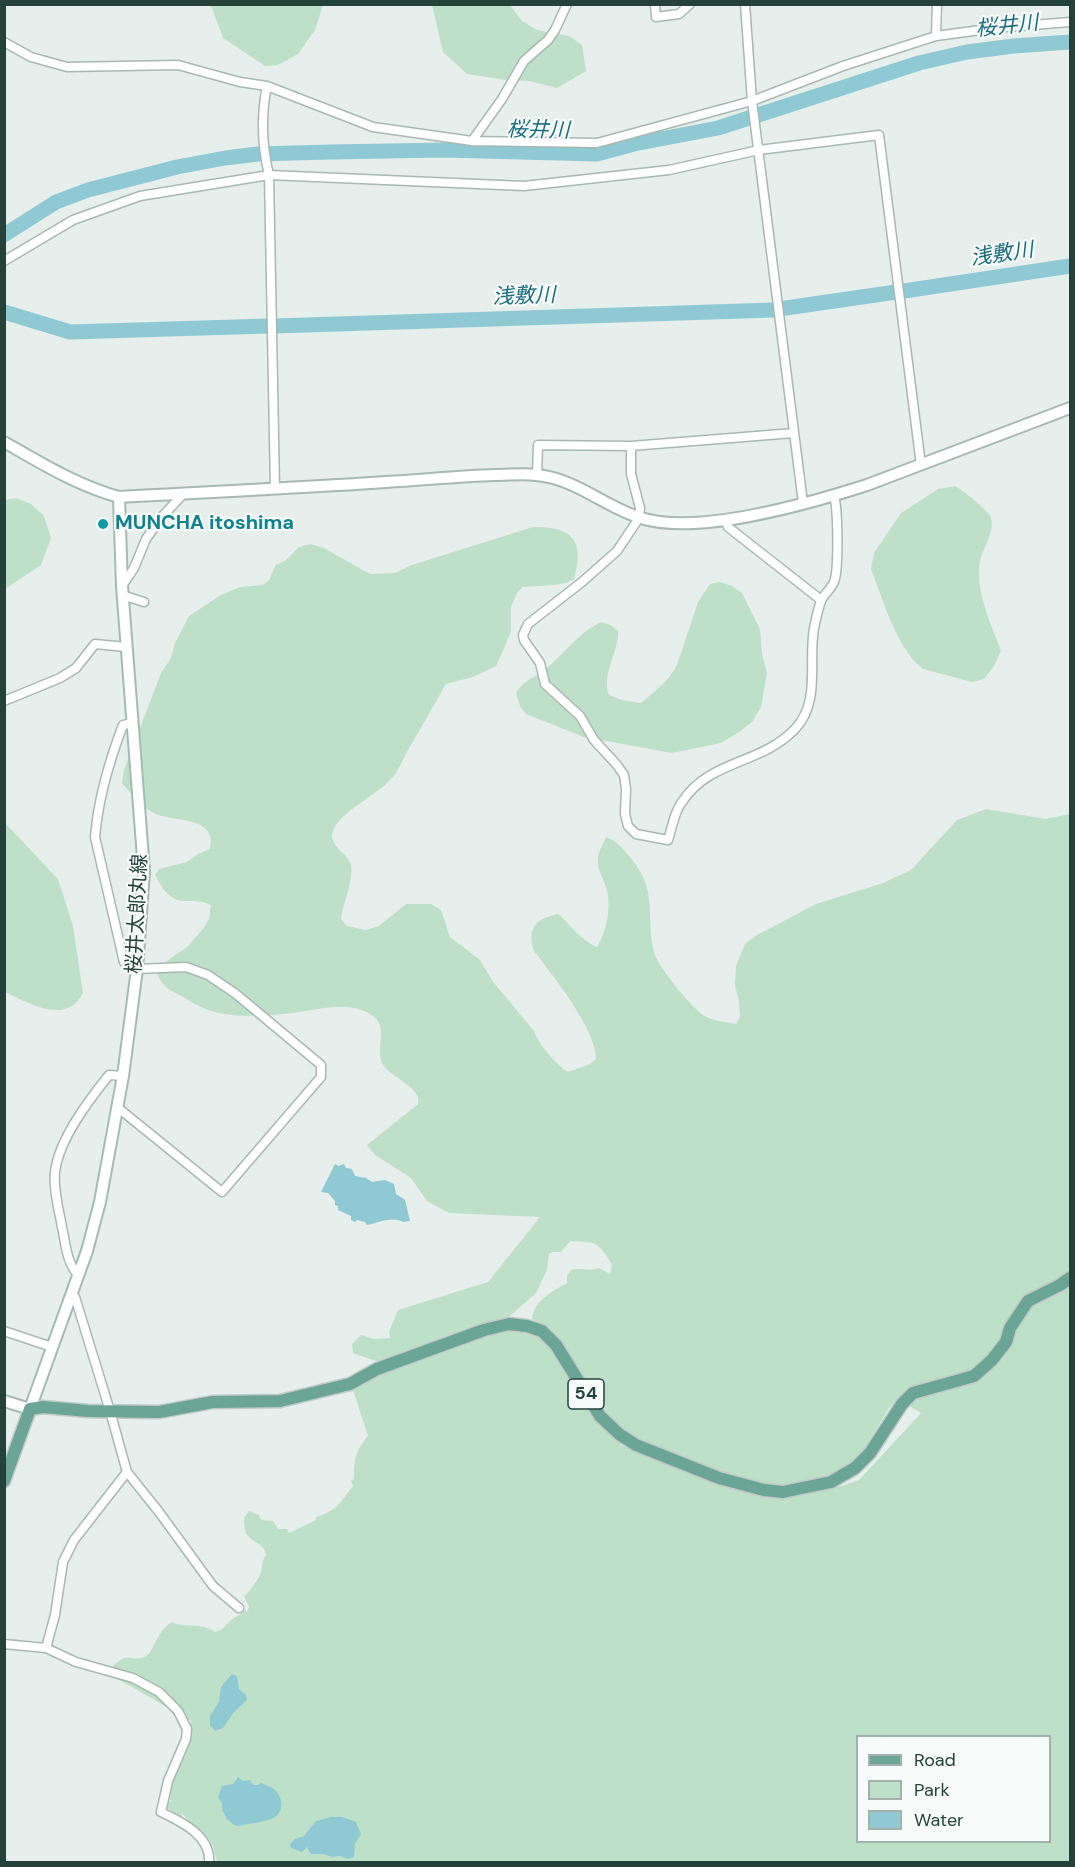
<!DOCTYPE html>
<meta charset="utf-8">
<style>
body{margin:0}
#map{position:relative;width:1075px;height:1867px;overflow:hidden;background:#e6efeb;font-family:"DM Sans",sans-serif}
canvas{display:block}
.frame{position:absolute;inset:0;border:6px solid #24423a;pointer-events:none}
.legend{position:absolute;left:856px;top:1735px;width:195px;height:108px;box-sizing:border-box;background:#f7fbf9;border:2px solid #a3b1ad;margin:0;padding:8px 10px;list-style:none;font-size:18px;color:#24423a}
.legend li{display:flex;align-items:center;gap:12px;height:30px}
.legend b{width:30px;border:2px solid #a3b1ad}
</style>
<div id="map">
<canvas width="1075" height="1867"></canvas>
<div class="frame"></div>
<ul class="legend">
<li><b style="height:8px;background:#6aa596"></b>Road</li>
<li><b style="height:16px;background:#bfe0c8"></b>Park</li>
<li><b style="height:16px;background:#8ec9d4"></b>Water</li>
</ul>
</div>
<script>
const context = document.querySelector('canvas').getContext('2d');
context.lineJoin = 'round';
function paint(path, color) { context.fillStyle = color; context.fill(path, 'evenodd'); }
function strokePath(path, color, width, dash) { context.strokeStyle = color; context.lineWidth = width; context.lineCap = dash ? 'butt' : 'round'; context.setLineDash(dash || []); context.stroke(path); }
function drawText(font, color, halo, rows, align = 'center') {
  context.font = font + ' "DM Sans","Noto Sans JP",sans-serif'; context.lineWidth = 4.5; context.setLineDash([]); context.textBaseline = 'middle'; context.strokeStyle = halo; context.fillStyle = color; for (const [text, x, y, turn = 0] of rows) {
    context.save(); context.translate(x, y); context.rotate((+turn || 0) * Math.PI / 180); context.textAlign = isNaN(turn) ? turn : align; if (halo) context.strokeText(text, 0, 0); context.fillText(text, 0, 0); context.restore();
  }
}
const green = new Path2D(`
 M209 5H323L315 30 298 54 278 65 265 66 223 38 212 8Z
 M432 5H510L522 21 537 30 569 36 582 45 586 71 557 88 529 81 506 80 467 74 443 52Z
 M955 486C963 490 986 509 990 516 997 528 983 548 980 561 975 592 991 623 1001 651L994 666 984 679 972 682 923 669 913 660 902 644 890 620 871 569 874 553 901 513 938 489Z
 M16 498 31 504 44 516 51 538 41 565 5 589V500Z
 M533 527C573 526 585 541 574 579L566 583 554 585 523 587 517 593 511 607V632L496 666 473 677 446 684C433 707 420 729 407 752 402 761 398 772 391 779 378 795 334 814 332 835 332 848 348 854 351 865 354 881 343 902 341 919L347 926 366 930 379 926 406 904H431L441 910 450 937 479 959 494 983 534 1031C537 1042 558 1067 568 1072L590 1064 596 1059C596 1029 553 976 534 951 526 928 537 918 558 914 571 925 581 941 597 947 607 931 612 905 606 887 603 877 597 870 598 859 598 852 603 844 606 837 617 841 622 848 630 857 659 891 645 915 654 952 656 964 694 1011 705 1016 713 1021 727 1022 736 1024L740 1017 739 1001 735 986 736 966 745 944 757 935 816 904 883 883 911 870 957 820 986 809 1046 819 1070 814V1862H217C214 1848 211 1835 196 1831 195 1827 185 1818 182 1813V1816L173 1815 172 1811 166 1807 167 1803 171 1801 166 1795 186 1742 191 1721 118 1679 111 1668C130 1648 132 1664 146 1656 154 1652 156 1631 172 1622 185 1629 199 1621 215 1632 224 1630 225 1625 232 1619 237 1616 240 1615 245 1610L247 1612 249 1607 244 1596C249 1592 257 1581 260 1575 263 1567 261 1562 266 1555 264 1542 251 1543 246 1533 244 1529 244 1523 244 1518L249 1511 259 1515 261 1520 273 1521 278 1529H287L289 1533 316 1520V1517C339 1510 339 1503 353 1486L351 1481 354 1479C354 1462 354 1452 368 1436L352 1387 386 1370 499 1330 515 1329 541 1335 560 1359 591 1412 621 1445 675 1466 754 1491 786 1492 842 1486 859 1480 921 1413 911 1407 901 1396 889 1408 862 1453 842 1473 790 1489 753 1487 678 1465 623 1443 614 1434 607 1419 597 1405 592 1390 577 1367 563 1359 557 1350 553 1334 547 1327 532 1319C533 1301 553 1291 567 1283V1276L571 1270C581 1267 589 1272 599 1268L610 1274 612 1264C597 1241 597 1242 570 1241L561 1252H553L549 1254 547 1270 536 1293 510 1316 479 1336 390 1366 353 1353 352 1344 361 1335 374 1339 390 1338 389 1332 398 1310 488 1282 540 1217 449 1213 427 1201 411 1178 375 1155 367 1145 418 1104C422 1088 394 1079 384 1066 373 1052 390 1028 373 1016 349 999 318 1010 292 1013 274 1015 252 1017 233 1015 214 1014 199 1007 183 997 168 988 165 990 157 974L161 965 187 947 203 929 209 919 211 905C203 901 196 901 187 901 170 902 162 888 155 875L159 869 187 862 198 854 210 849C218 815 173 823 154 813 141 806 131 794 122 783L124 770 161 673 171 658 175 643 189 616 221 595 240 587 263 585 269 580 276 565 285 561 299 547 310 544 324 548 370 574 395 573 412 565ZM858 1736H1050V1842H858Z
 M720 582 732 586 742 593 760 629 762 654 767 673 761 707 752 722 739 732 721 743 672 753 584 737 526 714 520 706 516 693C523 681 530 680 540 673 562 658 577 633 601 622L611 625 618 631C619 653 601 673 609 695L622 700 641 703C655 691 669 681 677 665L698 602 710 584Z
 M5 823 58 879 73 926 83 993C66 1026 29 1003 5 992Z`);
const water = new Path2D(`
 M335 1164 338 1166 344 1164 346 1168 352 1169 355 1176 366 1178 372 1182 385 1180 394 1184 396 1194 405 1200 410 1221 403 1222C390 1216 379 1223 367 1225L365 1222 357 1220 355 1222 351 1220V1216L338 1210V1206L335 1205V1201L328 1193 321 1192Z
 M232 1674 237 1676 239 1689 246 1695 247 1700 234 1712 223 1728 215 1731 210 1725V1716L219 1702 221 1687Z
 M238 1777 243 1781 250 1780 253 1785H258L261 1783C266 1785 273 1787 277 1792 284 1801 283 1815 271 1819 261 1823 249 1823 239 1826L234 1825 227 1819 222 1810V1804L218 1797 222 1786 233 1784Z
 M331 1817H342L356 1822 361 1834 355 1844 354 1857 348 1859 340 1856 332 1857 323 1854H311L307 1847 302 1852 291 1848 290 1844 295 1839 304 1836 316 1821Z`);
const river = new Path2D(`
 M4 235 56 202 88 190 177 167 225 158 258 154 330 152 444 150 597 154 634 144 718 128 919 63 967 52 1014 46 1070 42
 M904 291 1070 266
 M786 308 896 292
 M4 312 70 332 268 326
 M275 326 774 310`);
const minor = new Path2D(`
 M655 4 656 17 679 14 690 4
 M745 4 752 101 803 503
 M936 36 937 4
 M4 42 31 57 67 67 178 65 240 82 267 86 373 127 472 141 597 143 752 101 843 66 936 36 995 28 1070 22
 M267 86C261 115 262 146 269 175L275 489
 M472 141 502 99 524 61 548 40 555 30 567 4
 M4 261 73 220 140 196 269 175 524 186 669 170 759 150 879 135 921 465
 M631 446V474L640 508 639 518 617 551 582 582 528 624 523 635 524 640 540 663 545 684 580 716 594 740 617 765 624 775 626 789 625 814 628 826 636 834 668 840C672 828 674 812 682 802 710 759 761 765 795 729 821 702 808 661 814 628 816 619 818 609 821 601 824 594 831 589 834 582 839 570 838 508 834 496
 M537 475 538 445 631 446 794 433
 M725 519 728 527 821 600
 M122 586 134 568 146 539 160 519 184 493
 M122 595 144 602
 M4 701 60 678 76 668 95 644 126 647
 M117 1107 222 1192 321 1077V1065L236 994 208 975 186 967 137 969 124 962 95 837C98 801 110 759 123 725L132 723
 M78 1275C66 1261 66 1245 62 1227 59 1210 53 1189 55 1172 59 1139 89 1100 109 1075L123 1076
 M72 1295 75 1297 110 1411 127 1472 159 1512 213 1586 239 1608
 M4 1331 52 1347
 M4 1644 46 1648 76 1662 133 1678 159 1692 178 1711 187 1729 186 1739 168 1781 161 1812C182 1822 211 1836 209 1862
 M46 1648 55 1615 63 1562 74 1540 127 1472`);
const tertiary = new Path2D(`
 M119 497C208 492 297 488 386 482 423 480 459 476 495 475 509 475 523 473 536 475 575 478 605 507 641 518 697 536 811 503 867 485L1070 408
 M4 1401 30 1409`);
const secondary = new Path2D(`
 M4 442C41 463 78 486 119 497L122 586 144 871 137 969 123 1076 100 1202 87 1251 30 1409`);
const primary = new Path2D(`
 M4 1481 30 1409 43 1407 88 1411 159 1412 213 1402 280 1401 350 1384 377 1369 484 1330 509 1324 527 1326 542 1331 556 1345 600 1416 619 1434 636 1445 719 1478 764 1490 783 1492 831 1482 855 1468 870 1453 902 1404 913 1393 974 1376 992 1360 1006 1342 1010 1328 1028 1301 1060 1285 1070 1278`);
const markers = [
 [103,524,6,"#0f9aa8"]
];
const shields = [
 [586,1394,36]
];
const shieldNames = [
 ["54",586,1394]
];
const cultureNames = [
 ["MUNCHA itoshima",115,524]
];
const streetNames = [
 ["桜井太郎丸線",138,914,-87]
];
const waterNames = [
 ["桜井川",1007,27,-6],
 ["桜井川",538,131,1],
 ["浅敷川",1002,255,-8],
 ["浅敷川",524,297,-2]
];
paint(green, '#bfe0c8');
paint(water, '#8ec9d4');
strokePath(river, '#8ec9d4', 15);
strokePath(minor, '#a8b8b2', 11);
strokePath(tertiary, '#a8b8b2', 14);
strokePath(secondary, '#a4bbb3', 14);
strokePath(primary, '#c2cac8', 15);
strokePath(minor, '#fff', 8);
strokePath(tertiary, '#fff', 10);
strokePath(secondary, '#fff', 10);
strokePath(primary, '#6aa596', 12);
for (const [x, y, r, color] of markers) { const dot = new Path2D(); dot.arc(x, y, r, 0, 2 * Math.PI); context.fillStyle = color; context.fill(dot); strokePath(dot, '#f7fbf9', 2); }
for (const [x, y, w] of shields) { const box = new Path2D(); box.roundRect(x - w / 2, y - 15, w, 30, 4.5); context.fillStyle = '#f7fbf9'; context.fill(box); strokePath(box, '#24423a', 1.5); }
drawText('bold 18px', '#24423a', null, shieldNames);
drawText('bold 20px', '#0d838f', '#f7fbf9', cultureNames, 'left');
drawText('20px', '#24423a', '#f7fbf9', streetNames);
drawText('italic 21px', '#1c6f80', '#f7fbf9', waterNames);
</script>
